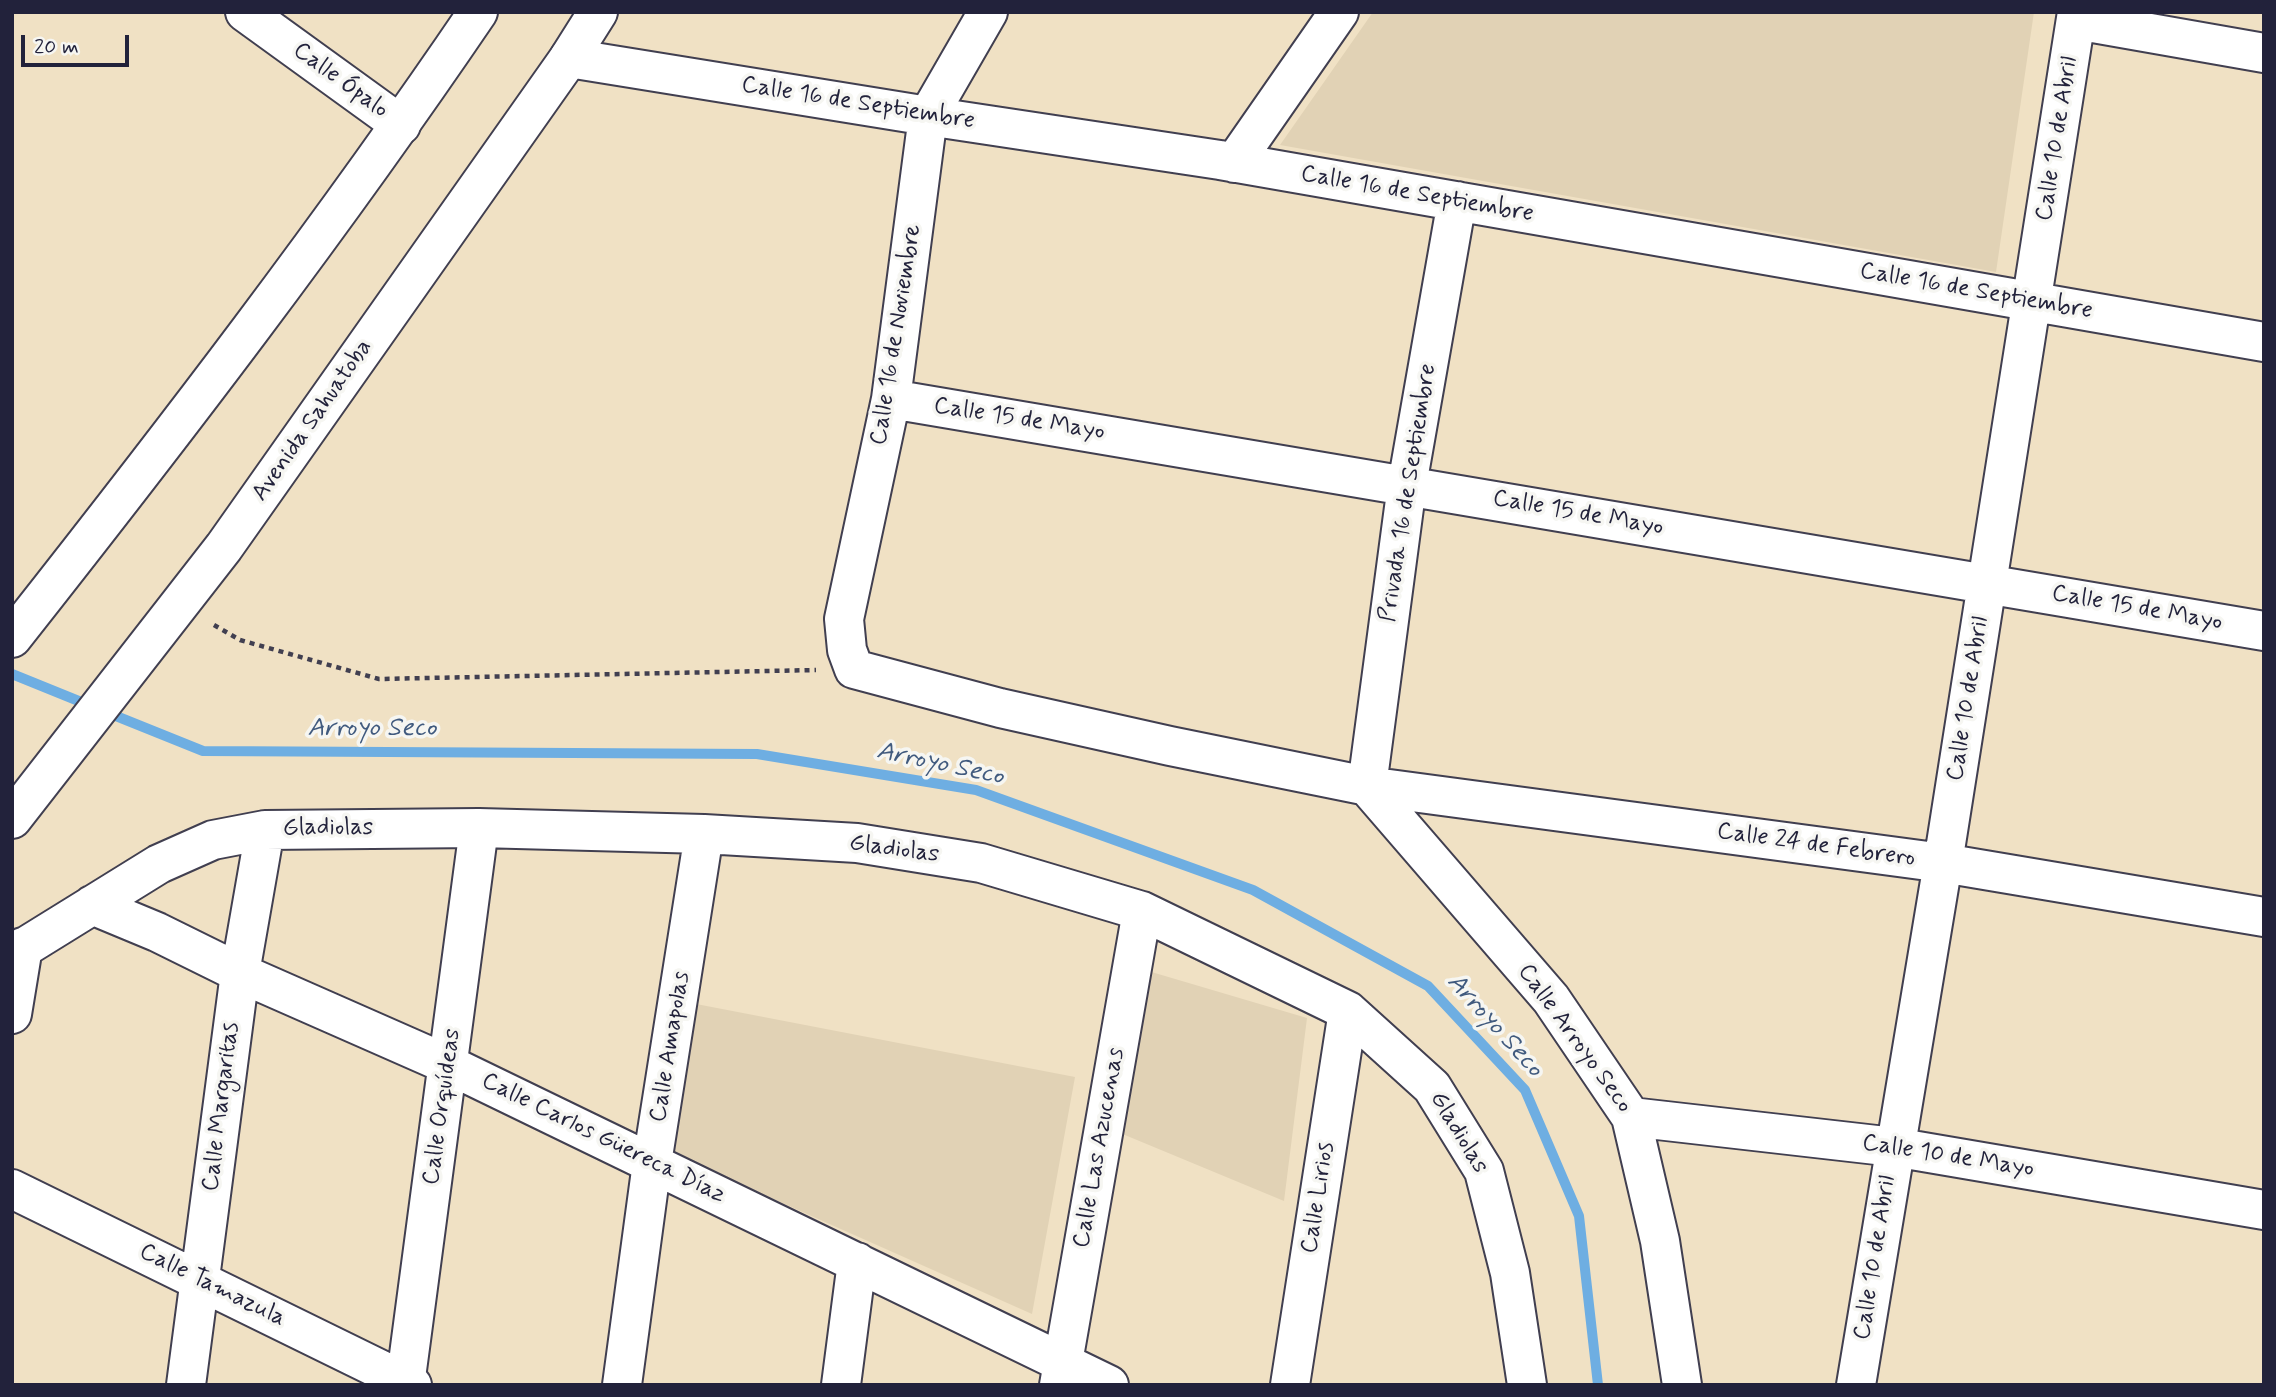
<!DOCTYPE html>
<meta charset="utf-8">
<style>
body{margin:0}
#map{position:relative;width:2276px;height:1397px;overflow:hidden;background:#f0e1c4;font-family:Mynerve,sans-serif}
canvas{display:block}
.frame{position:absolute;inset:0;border:14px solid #22223b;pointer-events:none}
.scale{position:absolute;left:21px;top:35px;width:108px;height:32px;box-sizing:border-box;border:4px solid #22223b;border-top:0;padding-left:9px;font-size:21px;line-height:24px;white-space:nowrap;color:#22223b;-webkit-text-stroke:5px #f6f6f2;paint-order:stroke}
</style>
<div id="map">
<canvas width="2276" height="1397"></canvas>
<div class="frame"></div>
<div class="scale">20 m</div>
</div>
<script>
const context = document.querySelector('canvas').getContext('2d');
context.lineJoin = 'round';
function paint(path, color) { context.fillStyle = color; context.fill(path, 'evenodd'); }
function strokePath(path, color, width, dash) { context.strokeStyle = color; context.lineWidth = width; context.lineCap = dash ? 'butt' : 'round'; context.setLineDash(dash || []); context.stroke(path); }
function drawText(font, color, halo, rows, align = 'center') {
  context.font = font + ' Mynerve,sans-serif'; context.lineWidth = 7; context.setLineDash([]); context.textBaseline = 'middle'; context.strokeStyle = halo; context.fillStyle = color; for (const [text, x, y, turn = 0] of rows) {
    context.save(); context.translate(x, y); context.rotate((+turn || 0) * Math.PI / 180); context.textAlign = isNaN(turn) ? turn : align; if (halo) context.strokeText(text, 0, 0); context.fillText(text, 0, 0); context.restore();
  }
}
const built = new Path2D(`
 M1373 12H2034L1996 272 1280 145Z
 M1138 968 1307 1018 1284 1201 1108 1128Z
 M691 1003 1075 1077 1032 1314 672 1154Z`);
const stream = new Path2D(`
 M12 674 91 706
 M106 712 203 751 757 754 976 790 1253 890 1428 986 1525 1090 1579 1216 1598 1385`);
const path = new Path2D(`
 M214 625 240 640 379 679 816 670`);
const minor = new Path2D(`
 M245 12 401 125
 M988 12 928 116 891 399 844 619 847 650 854 669 1000 708 1170 746 1367 786 1943 863 2264 917
 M2076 20 2264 53
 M569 58 928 116 1220 160 2264 342
 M1234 163 1339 12
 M891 399 2264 631
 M1367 786 1551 999 1631 1117 1660 1241 1682 1385
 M1367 786 1407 485 1457 201
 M92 905 157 932 240 973 449 1065 1109 1385
 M12 955 159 864 213 840 265 830 479 828 704 834 857 843 981 863 1142 911 1348 1011 1432 1087 1484 1171 1510 1273 1527 1385
 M12 1014 23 947
 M1631 1117 1894 1147 2264 1210
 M12 1189 412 1385
 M186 1385 240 973 265 830
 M405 1385 479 828
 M622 1385 652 1163 704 834
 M841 1385 857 1262
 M1059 1385 1142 911
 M1290 1385 1348 1011
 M1856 1385 1943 863 2077 12`);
const major = new Path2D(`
 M12 638C173 434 332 227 478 12
 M12 819 224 547 569 58 598 12`);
const streetNames = [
 ["Calle Ópalo",340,81,36],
 ["Calle 16 de Septiembre",858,104,9],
 ["Calle 10 de Abril",2058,139,-81],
 ["Calle 16 de Septiembre",1417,195,10],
 ["Calle 16 de Septiembre",1976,292,10],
 ["Calle 16 de Noviembre",897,335,-81],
 ["Calle 15 de Mayo",1019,420,9],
 ["Avenida Sahuatoba",313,421,-55],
 ["Privada 16 de Septiembre",1409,493,-81],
 ["Calle 15 de Mayo",1578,514,10],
 ["Calle 15 de Mayo",2137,609,10],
 ["Calle 10 de Abril",1969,699,-81],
 ["Gladiolas",328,829],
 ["Calle 24 de Febrero",1816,846,8],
 ["Gladiolas",894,850,8],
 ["Calle Arroyo Seco",1574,1039,54],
 ["Calle Amapolas",671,1047,-81],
 ["Calle Margaritas",222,1107,-83],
 ["Calle Orquídeas",443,1107,-82],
 ["Gladiolas",1458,1133,59],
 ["Calle Carlos Güereca Díaz",603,1139,26],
 ["Calle Las Azucenas",1100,1148,-80],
 ["Calle 10 de Mayo",1948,1157,9],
 ["Calle Lirios",1319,1198,-81],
 ["Calle 10 de Abril",1876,1258,-81],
 ["Calle Tamazula",212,1286,26]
];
const waterNames = [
 ["Arroyo Seco",372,730],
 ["Arroyo Seco",940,765,12],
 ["Arroyo Seco",1494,1026,48]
];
paint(built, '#e1d2b5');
strokePath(stream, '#6eaee2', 10);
strokePath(minor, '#413f50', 42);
strokePath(major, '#413f50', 42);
strokePath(path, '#413f50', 4.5, [5, 5]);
strokePath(minor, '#fff', 38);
strokePath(major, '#fff', 38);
drawText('24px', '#22223b', '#f6f6f2', streetNames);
drawText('italic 26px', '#405a7e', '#f6f6f2', waterNames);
</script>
